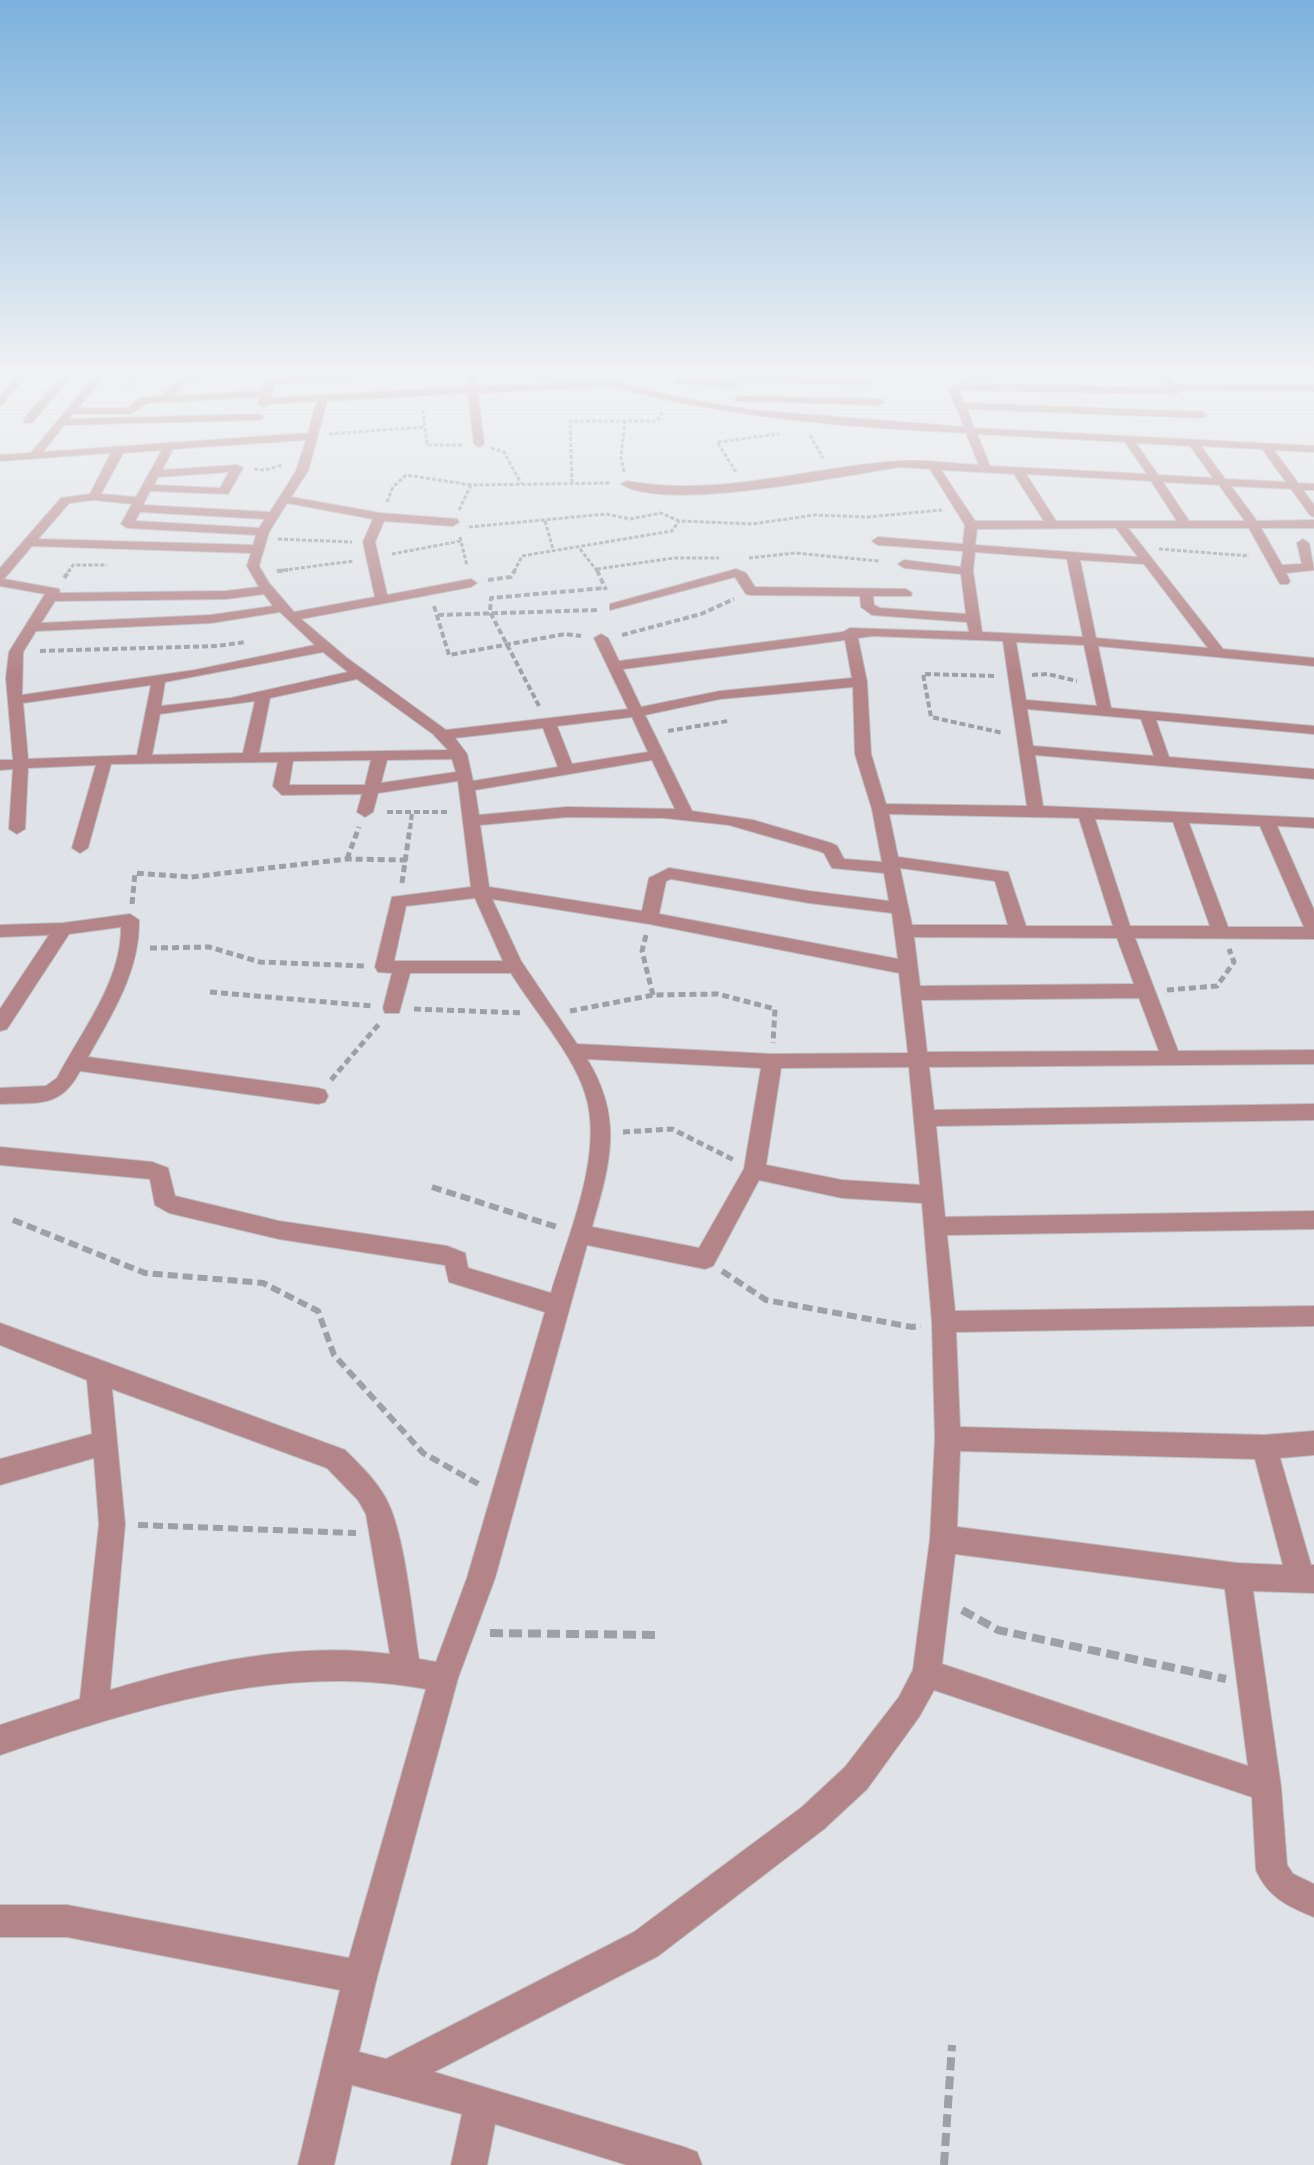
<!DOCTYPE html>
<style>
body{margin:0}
canvas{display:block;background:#dfe3e7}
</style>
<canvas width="1314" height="2165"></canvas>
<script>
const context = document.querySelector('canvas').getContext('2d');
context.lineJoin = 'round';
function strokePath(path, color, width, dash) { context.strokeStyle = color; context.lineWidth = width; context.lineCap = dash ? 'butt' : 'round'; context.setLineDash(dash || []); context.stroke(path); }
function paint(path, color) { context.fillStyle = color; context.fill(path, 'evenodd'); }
const pathFar4 = new Path2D(`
 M423 410 427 445H462
 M329 434 424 427
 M810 435 823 458
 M491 448 504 452 521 483
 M254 469 265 470 283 465
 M624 472 621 457 625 421
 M736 472 717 442 779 434
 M572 483 570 421H657L662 412
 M387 502 393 487 406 475 471 485 610 483
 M459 510 471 485
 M545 521 553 549
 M469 527 606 514 630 519 661 513 679 521 752 524 814 515 868 517 942 510
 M460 537 467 566
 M278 539 352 542
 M580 549 598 572
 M1159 549 1249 556
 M392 554 461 541
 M749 558 795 553 879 561
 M597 569 674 558H719
 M277 571 354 561
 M68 572 73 565H107
 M514 572 522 556 672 531 679 521`);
const pathFar3 = new Path2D(`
 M597 570 606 590
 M277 571 288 570
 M64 578 70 570
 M488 580 511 577 515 570
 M434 606 449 655 565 634 581 636
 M438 615 597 610
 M622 635 701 614 734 599
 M40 651 217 646 246 642
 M1032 675 1047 674 1077 681
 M994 676 923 674 931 717 1003 733
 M539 706 490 612 491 598 605 588
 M668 731 728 721
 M387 812H449
 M410 829 412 813`);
const pathFar2 = new Path2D(`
 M347 859 359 827
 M402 883 410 827
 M132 904 135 873 191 877 347 859 407 860
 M646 935 642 951 653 995
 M150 948 209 947 260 962 365 966
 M1167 990 1217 986 1234 962 1229 949
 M210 992 372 1006
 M414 1009 524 1013
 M570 1011 653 995 718 994 775 1009 773 1043
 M331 1080 379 1024
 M623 1132 672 1129 734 1160`);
const pathFar1 = new Path2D(`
 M432 1187 560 1228
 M13 1220 145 1273 263 1283 318 1311 334 1355 423 1453 482 1486
 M722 1271 766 1300 912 1327 921 1326
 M138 1525 356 1533`);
const path = new Path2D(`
 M962 1610 998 1630 1226 1679
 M490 1633 657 1635
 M944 2165 952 2045`);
const minor = new Path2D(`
 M19 372H29L0 407V397Z
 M64 372H74L32 423H24V419Z
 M98 372H108L78 408H128L140 398 162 396 184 373 279 372 277 378 347 374 352 377 347 380 275 384 270 398 468 387 466 372H525L476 378 478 387 612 380 670 396 751 410 964 427 949 390 957 383 1168 388 1154 372H1165L1176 384 1314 385V391L1180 390 1176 394 959 390 964 403 1202 412 1207 415 1202 418 967 409 974 428 1314 446V452L1274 450 1298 483 1314 484V490H1303L1314 505V517L1310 515 1291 489 1231 486 1257 521 1314 520V528H1261L1282 565 1302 564 1297 543 1303 539 1309 543 1314 570 1286 573 1290 581 1288 584H1280L1249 528H1128L1223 649 1314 658V666L1098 646 1111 708 1314 726V734L1156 720 1169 757 1314 769V779L1035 755 1043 806 1314 818V828L1277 826 1314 910V939L1135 938 1178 1051 1314 1050V1064L929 1067 934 1110 1314 1104V1120L936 1126 945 1217 1314 1211V1229L947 1235 955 1311 1314 1306V1326L956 1332 960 1427 1264 1435 1314 1431V1455L1280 1458 1311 1565H1314V1593L1253 1591 1281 1787 1287 1865 1293 1874 1314 1884V1917C1287 1906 1268 1897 1256 1870L1252 1797 934 1690 919 1717 867 1789 824 1829 658 1956 434 2072 684 2147 697 2152 702 2165H627L495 2124 487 2165H451L462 2114 352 2085 334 2165H298L340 1990 67 1937H0V1905H67L349 1958 426 1689C280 1662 138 1708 0 1755V1725L80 1699 99 1524 94 1458 0 1485V1459L92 1434 87 1380 0 1345V1323L345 1450C360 1465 375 1479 385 1497 405 1531 412 1617 419 1659L436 1662 467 1578 545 1312 449 1282 445 1265 279 1239 169 1213 155 1205 150 1179 0 1165V1147L152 1162 168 1168 175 1196 279 1221 447 1246 465 1253 468 1268 551 1293C568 1236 602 1159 587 1100 577 1058 534 1011 511 973H410L399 1013H385L383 1008 392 973 378 972 375 967 392 897 471 887 458 781 378 793 373 812 365 817 357 812 362 794 282 795 273 786 278 762 111 764 88 848 80 853 72 848 96 765 28 768 25 829 17 834 9 829 13 769 0 770V760H13L6 678 9 652 45 594 0 586V568L61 498 90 494 111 453 0 461V455L31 453ZM268 375 262 391 173 396 187 379ZM612 386C727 418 847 427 966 433L979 465C953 464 926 459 900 461 807 467 719 498 627 481L621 484C665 513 844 475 901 467L930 469 965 525 963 544 878 537 872 541 878 545 963 551 961 567 904 560 898 564 904 568 961 574 966 614 880 608 874 605 873 596H911L912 593 906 589 755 587 746 573 736 569 610 604V610L735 577 746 594 751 595 860 596 861 607 872 615 967 622 969 632 850 628 843 632 619 661 608 638 601 634 594 638 628 709 446 730 347 658 301 619 471 587 477 583 471 579 387 595 375 542 384 521 453 526 459 522 457 519 380 513 291 497 308 471 327 401 468 393 474 444 479 447 484 444 478 393ZM260 397 258 404 263 407 268 404 317 401 308 433 43 452 64 425 259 420 264 417 259 414 69 419 72 414H131L147 403ZM977 434 1125 442 1147 474 990 466ZM306 440 296 471 270 512 143 505 150 491 228 494 243 468 237 465 162 470 173 449ZM1136 443 1190 446 1213 478 1158 475ZM1201 446 1262 449 1286 482 1225 479ZM162 450 136 497 101 494 123 453ZM941 470 1014 474 1044 521H975ZM229 472 220 488 154 485 158 477ZM1026 474 1151 481 1177 521H1056ZM1163 482 1219 485 1245 521H1189ZM94 500 132 504 121 524 127 528 256 535 253 545 38 539 69 503ZM287 503 373 519 363 542 375 597 294 612 269 583 259 566 269 532ZM140 512 265 519 259 528 135 521ZM1116 528 1138 557 975 545 977 529ZM32 546 251 553 247 566 259 587 226 591 60 593 59 589 4 579ZM975 552 1067 559 1083 637 982 632 973 571ZM1080 560 1144 564 1208 648 1096 638ZM264 594 273 606 211 615 41 623 55 601 226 599ZM280 612 315 645 195 670 22 695 23 652 36 631 211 623ZM873 636 1003 641 1027 806 886 804 871 754 867 682 858 638ZM845 640 852 678 720 691 641 707 623 669ZM1016 642 1084 645 1097 706 1026 700ZM323 652 348 672 231 698 161 706 165 682ZM357 679 433 734 448 750 259 753 270 698ZM151 685 137 755 28 759 23 703ZM853 687 855 754 872 809 882 862 844 859 837 846 831 843 753 820 692 811 645 715 720 699ZM255 701 243 753 152 755 160 714ZM1027 709 1141 719 1154 756 1033 746ZM632 717 648 752 572 764 557 726ZM543 728 558 767 473 781 467 754 455 738ZM452 759 456 772 381 783 387 760ZM371 760 365 785H289L293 761ZM652 760 675 809 567 807 479 815 475 790ZM889 814 1079 818 1113 926H1026L1008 872 898 857ZM567 817 664 818 729 825 819 851 824 853 832 868 884 873 889 901 809 891 669 868 649 878 642 911 489 887 480 825ZM1095 819 1173 822 1210 926H1130ZM1189 823 1260 826 1304 927H1228ZM900 868 995 881 1008 925H912ZM671 879 809 903 892 913 898 959 659 914 666 881ZM475 898 503 961H394L406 906ZM492 899 649 924 899 973 908 1053 772 1054 577 1044 521 961ZM914 937 1117 938 1134 984 920 986ZM1139 998 1159 1051 927 1052 921 1000ZM587 1059 761 1068 744 1169 699 1248 592 1227C610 1164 624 1119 587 1059ZM909 1067 920 1185 842 1180 766 1165 781 1068ZM759 1180 842 1198 922 1203 932 1322 935 1439 930 1539 913 1670 899 1697 845 1767 802 1807 634 1932 386 2059 359 2052 377 1977 458 1678 495 1578 587 1245 705 1269 713 1266ZM112 1389 327 1468 358 1500 366 1514 390 1654C297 1641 199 1663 110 1690L125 1524ZM960 1451 1255 1459 1283 1565 1237 1563 957 1527ZM955 1554 1225 1589 1248 1766 942 1664Z
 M133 372H143L131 386H125Z
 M738 376 870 379 875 382 870 385 735 381Z
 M678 378 734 382 739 385 734 388 675 383Z
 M740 396 880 399 885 402 880 405 736 401 735 399Z
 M130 914 139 920C140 971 112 1014 88 1057L318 1088 325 1090 328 1096 325 1102 318 1104 80 1071C60 1109 38 1102 0 1104V1088L46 1086 57 1078C81 1032 122 981 121 927L69 934 7 1029 0 1031V1009L49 935 0 937V925L63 923Z`);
strokePath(minor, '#bbbec2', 2);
strokePath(pathFar4, '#9da0a4', 3, [4, 2]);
strokePath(pathFar3, '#9da0a4', 4, [6, 3]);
strokePath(pathFar2, '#9da0a4', 5, [7, 4]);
strokePath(pathFar1, '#9da0a4', 6, [10, 5]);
strokePath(path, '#9da0a4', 8, [13, 6]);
paint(minor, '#b48588');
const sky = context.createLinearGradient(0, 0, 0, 675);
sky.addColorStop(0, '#7bb1dc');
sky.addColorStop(0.55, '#f1f2f4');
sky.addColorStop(1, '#f1f2f400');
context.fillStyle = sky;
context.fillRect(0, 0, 1314, 675);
</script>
